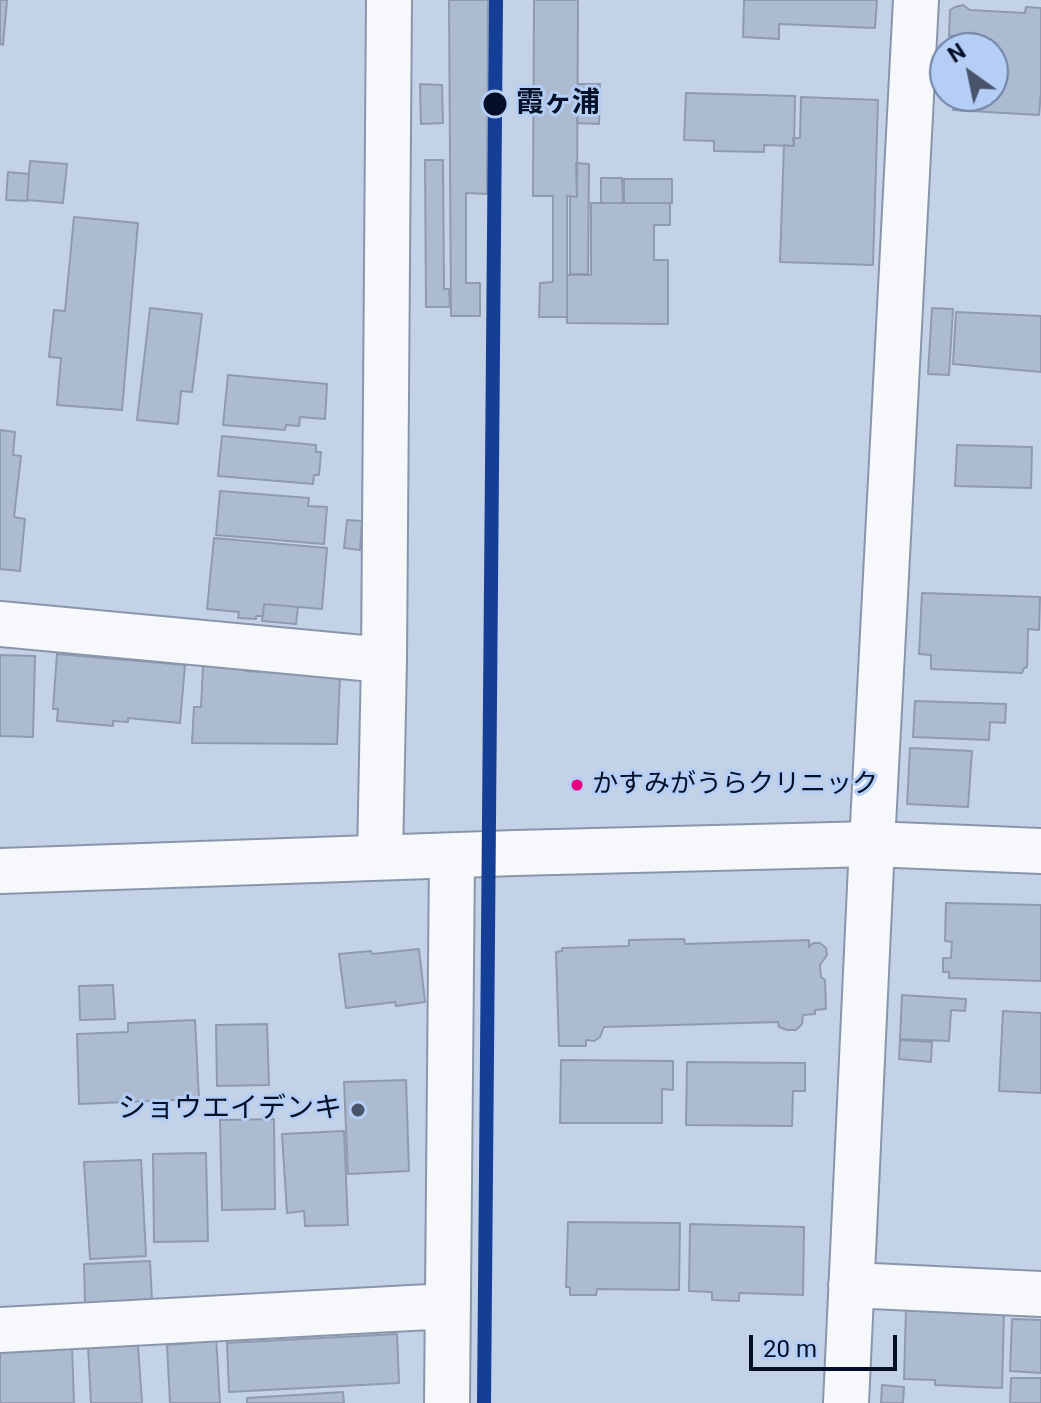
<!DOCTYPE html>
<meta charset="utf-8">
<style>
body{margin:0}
#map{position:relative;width:1041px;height:1403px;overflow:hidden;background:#c4d2e7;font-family:Roboto,sans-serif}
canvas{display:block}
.north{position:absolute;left:929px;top:32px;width:80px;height:80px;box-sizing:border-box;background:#b5cef6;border:2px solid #6e82a3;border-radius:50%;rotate:327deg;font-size:22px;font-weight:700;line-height:32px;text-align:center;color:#041027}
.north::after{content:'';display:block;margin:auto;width:28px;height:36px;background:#47546a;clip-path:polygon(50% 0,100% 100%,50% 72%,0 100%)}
.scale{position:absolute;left:749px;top:1335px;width:148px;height:36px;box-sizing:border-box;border:4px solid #041027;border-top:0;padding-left:10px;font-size:24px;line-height:28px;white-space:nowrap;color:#041027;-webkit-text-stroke:6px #b5cef6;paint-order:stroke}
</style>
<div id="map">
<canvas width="1041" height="1403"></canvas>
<div class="north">N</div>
<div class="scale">20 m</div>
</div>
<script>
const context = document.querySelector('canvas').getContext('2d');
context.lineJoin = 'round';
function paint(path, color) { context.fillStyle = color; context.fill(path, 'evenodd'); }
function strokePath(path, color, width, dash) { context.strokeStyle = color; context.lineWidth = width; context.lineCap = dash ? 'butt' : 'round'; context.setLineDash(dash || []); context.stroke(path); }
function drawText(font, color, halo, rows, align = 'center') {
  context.font = font + ' Roboto,"Noto Sans JP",sans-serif'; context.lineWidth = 6; context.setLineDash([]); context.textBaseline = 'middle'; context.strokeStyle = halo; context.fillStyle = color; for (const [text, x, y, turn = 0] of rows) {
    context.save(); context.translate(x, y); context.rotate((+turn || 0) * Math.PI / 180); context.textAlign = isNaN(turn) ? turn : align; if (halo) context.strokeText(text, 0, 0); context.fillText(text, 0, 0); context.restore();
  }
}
const building = new Path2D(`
 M0 0H7L3 45 0 44Z
 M449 0H488L487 194 466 193V283H480V316H451Z
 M534 0H578L577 197 567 196V317H539L540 283 553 282V196H533Z
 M744 0H877L875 28 779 24V39L743 37Z
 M963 5 970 10 1025 13 1026 7 1041 8V91L1039 115 953 110 954 106 947 96H993V48H957V36H949L950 10 955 7Z
 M420 84 442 85 443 123 421 124Z
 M578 84H600L599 124 577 123Z
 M686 93 795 96 794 146 764 145V152L714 151V141L684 140Z
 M801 97 878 100 873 265 780 262 784 145 794 146 793 138H800Z
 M425 160H443L444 289H449L450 307H426Z
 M30 161 67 164 63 203 27 200Z
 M576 163 589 164 588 274H570V196L577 197Z
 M8 172 29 174 27 201 6 200Z
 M601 178H622L623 203H601Z
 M624 179H672V203H624Z
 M591 203H670V225H654V260H668V324L567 323V275H591Z
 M74 217 138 223 122 410 57 405 61 358 49 357 54 310 65 311Z
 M150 308 202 314 192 392 181 391 178 424 137 420Z
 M932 308 953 309 949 375 928 374Z
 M956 312 1041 316V372L953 364Z
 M228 375 327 384 325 419 300 417 299 426 286 425 285 430 223 425Z
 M0 430 15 432 13 455 21 456 14 517 25 519 20 571 0 569Z
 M222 436 316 445V452H321L319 475H314L313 484 218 476Z
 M957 445 1032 447 1031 488 955 486Z
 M220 491 309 498 308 506 327 507 324 544 216 535Z
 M347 520 362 521 360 550 344 548Z
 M214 538 327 548 322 609 264 604 263 616H256V619L238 618 239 612 207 609Z
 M922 593 1040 597 1039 630 1028 629 1027 667 1024 668 1022 673 931 669V655L919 654Z
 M264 604 298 607 296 624 262 621Z
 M57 654 185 665 180 723 128 718V722L113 721V726L57 721 58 709H53Z
 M0 655 35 656 33 737 0 736Z
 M203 666 246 668V671L340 676 337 744 192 743 194 707H201Z
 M915 701 1006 704 1005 723 990 722 989 740 913 737Z
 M910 748 972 751 968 807 907 804Z
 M946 903 1041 905V981L949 978V972H943V958H951L952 942 945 941Z
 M684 939 685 944 809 940V947L813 943H820L826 948 827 955 820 965 821 977 825 980 826 1009 815 1010V1014L803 1015 802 1024 796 1030H787L779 1027 778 1022 604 1027 600 1037 594 1041 586 1040V1046H559L556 952 562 951V948L629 946V940Z
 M419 949 425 1002 396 1006 395 1002 346 1008 339 954 371 951 372 954Z
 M113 985 115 1019 80 1020 79 986Z
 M902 995 966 999 965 1011 951 1010 949 1041 900 1039Z
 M1003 1011 1041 1013V1093L999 1091Z
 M195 1020 199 1099 79 1104 77 1034 128 1032V1023Z
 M267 1024 269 1085 217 1086 216 1025Z
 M900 1040 932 1042 931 1062 899 1059Z
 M561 1060 673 1061V1090L662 1089V1123H560Z
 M687 1062 805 1063V1091H793L792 1126 686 1125Z
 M406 1080 409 1171 348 1174 344 1082Z
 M274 1119 275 1209 222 1210 220 1120Z
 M344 1131 348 1225 305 1226 304 1211 287 1213 282 1134Z
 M206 1153 208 1241 154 1242 153 1154Z
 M141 1160 146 1256 90 1259 84 1162Z
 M568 1222 680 1223 679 1290 597 1289 596 1295H570V1287H566Z
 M690 1224 804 1227 803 1295 739 1293V1301L712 1300V1292L689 1291Z
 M150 1261 152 1300 85 1303 84 1264Z
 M906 1308 1004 1312 1002 1388 935 1385V1380L904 1379Z
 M1012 1319 1041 1320V1373L1010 1371Z
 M397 1334 399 1383 229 1392 227 1343Z
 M216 1336 220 1403H170L167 1345 192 1343V1338Z
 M131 1343 138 1346 142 1403H91L88 1346Z
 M72 1347 74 1403H0V1352Z
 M1011 1378H1041V1403H1010Z
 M882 1385 904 1387 903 1403H881Z
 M343 1392 344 1403H247V1398Z`);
const minor = new Path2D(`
 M0 624 384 660
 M380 857 384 660 389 0
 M851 1285 1041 1294
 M0 1330 448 1306
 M447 1403 452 856
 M846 1403 872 844 916 0`);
const tertiary = new Path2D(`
 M0 871 515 853 872 844 1041 851`);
const rail1 = new Path2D(`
 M484 1403 496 0`);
const markers = [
 [495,104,13,"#041027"],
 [577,785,7,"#e5007d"],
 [358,1110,8,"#47546a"]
];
const busNames = [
 ["かすみがうらクリニック",592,785]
];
const stopNames = [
 ["霞ヶ浦",516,104]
];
const poiNames = [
 ["ショウエイデンキ",342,1110]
];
paint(building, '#adbbd1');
strokePath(building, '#8e9aaf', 2);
strokePath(minor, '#8996aa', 48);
strokePath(tertiary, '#8996aa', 48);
strokePath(minor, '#f6f8fb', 44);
strokePath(tertiary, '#f6f8fb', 44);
strokePath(rail1, '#153f97', 14);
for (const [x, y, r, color] of markers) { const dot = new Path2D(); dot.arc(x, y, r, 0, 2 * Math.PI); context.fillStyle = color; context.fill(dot); strokePath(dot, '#b5cef6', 3); }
drawText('26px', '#041027', '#b5cef6', busNames, 'left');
drawText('bold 28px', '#041027', '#b5cef6', stopNames, 'left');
drawText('28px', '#041027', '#b5cef6', poiNames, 'right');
</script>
